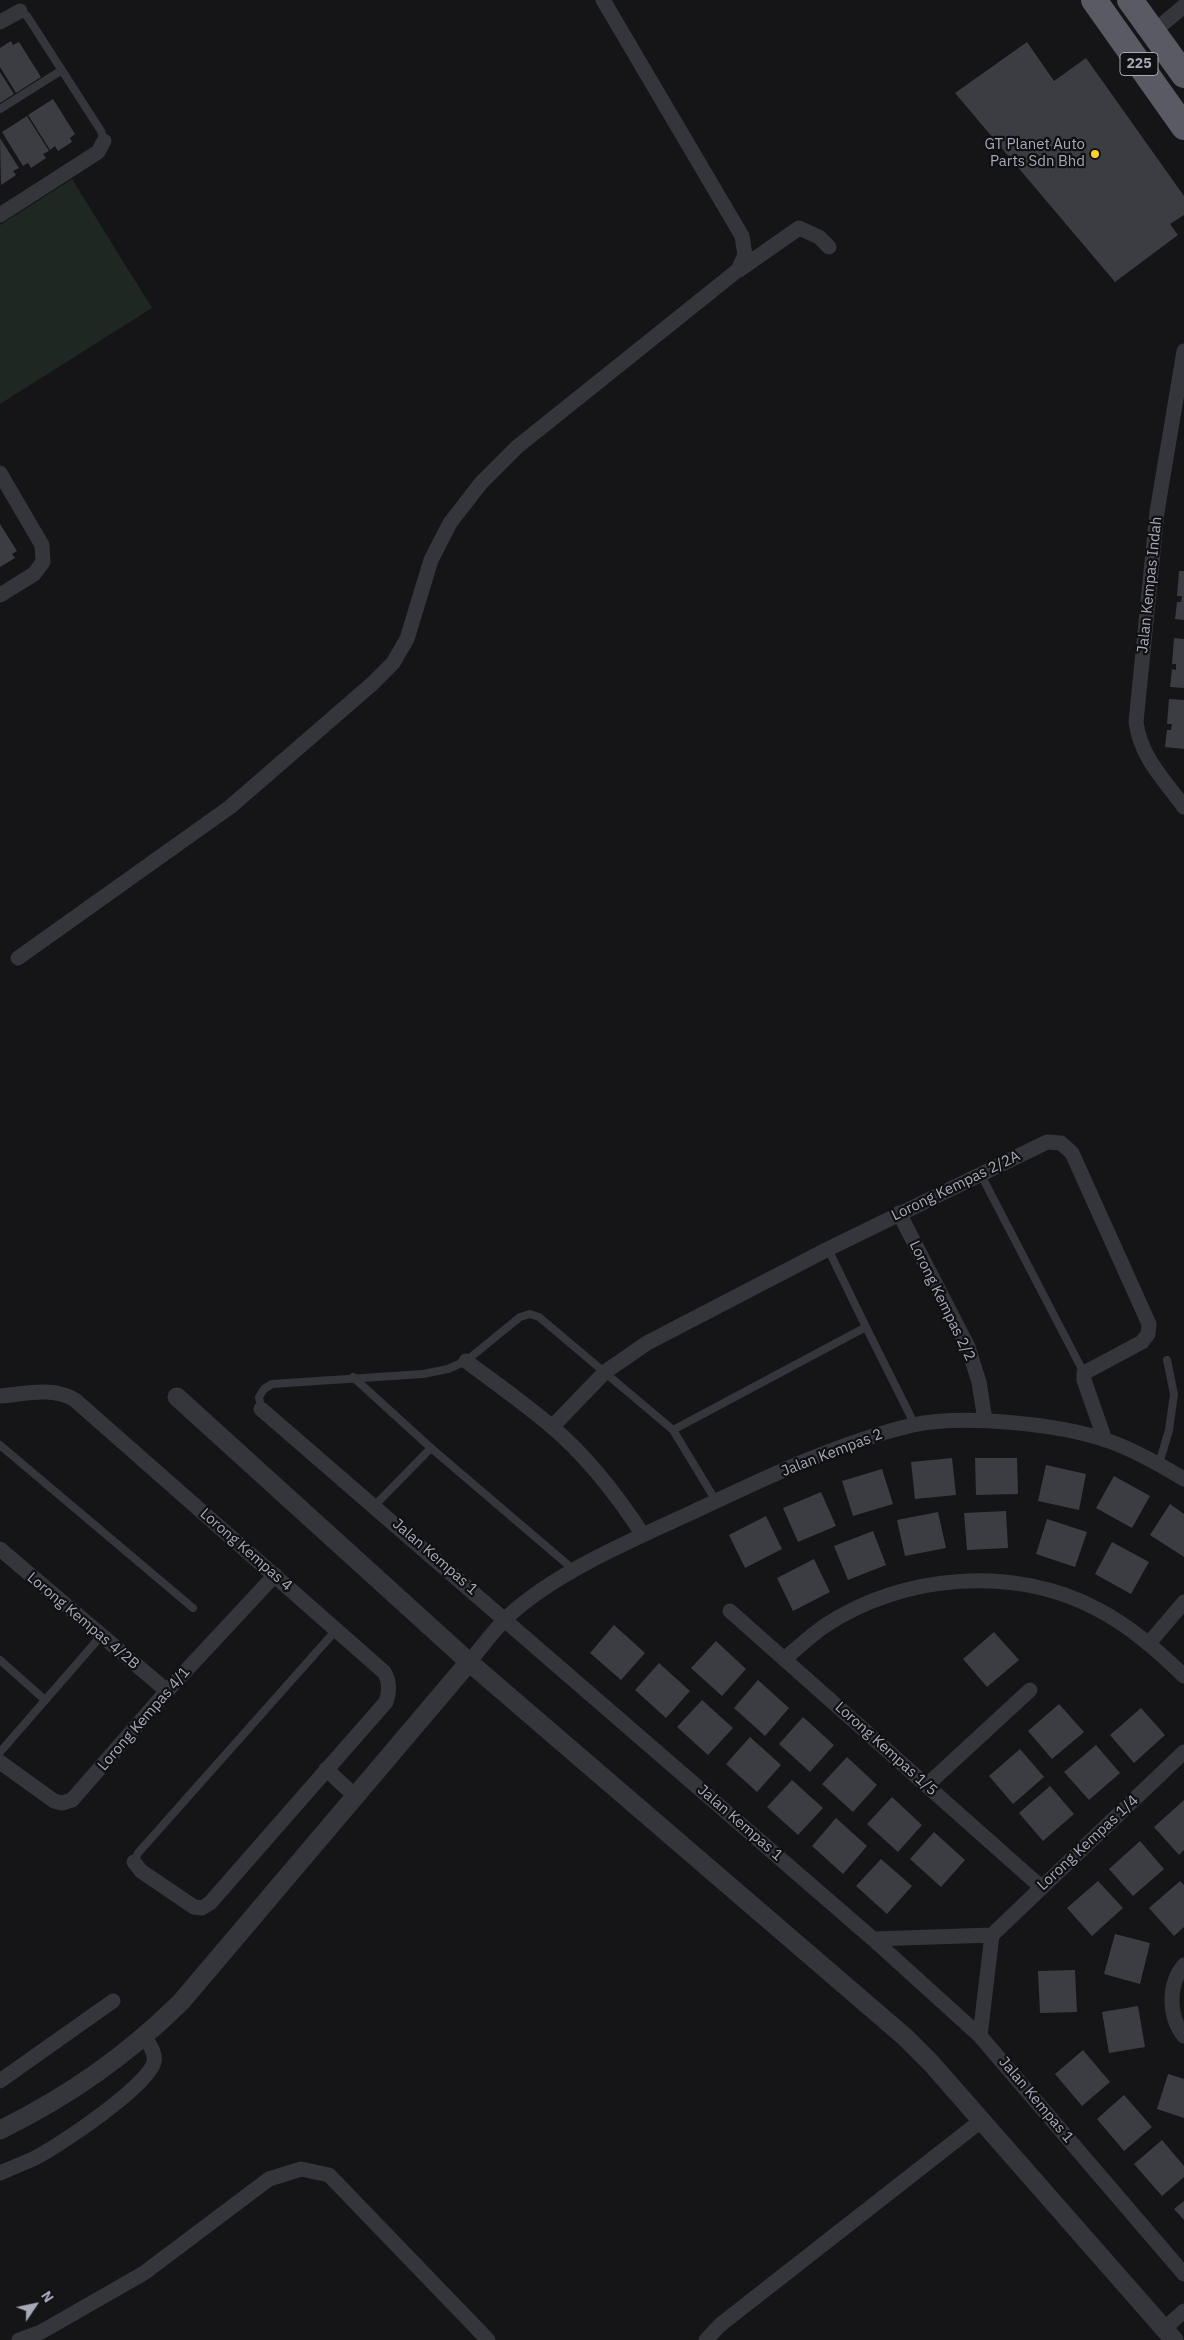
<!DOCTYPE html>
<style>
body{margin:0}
#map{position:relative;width:1184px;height:2340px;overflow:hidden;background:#151517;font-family:"IBM Plex Sans",sans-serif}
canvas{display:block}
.north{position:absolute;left:10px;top:2280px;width:50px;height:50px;-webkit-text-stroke:4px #101012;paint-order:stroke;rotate:56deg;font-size:14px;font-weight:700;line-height:20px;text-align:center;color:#a6a9b8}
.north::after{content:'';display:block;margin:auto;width:18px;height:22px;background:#a6a9b8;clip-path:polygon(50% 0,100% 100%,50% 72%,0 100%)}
</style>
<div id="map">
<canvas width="1184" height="2340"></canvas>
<div class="north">N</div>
</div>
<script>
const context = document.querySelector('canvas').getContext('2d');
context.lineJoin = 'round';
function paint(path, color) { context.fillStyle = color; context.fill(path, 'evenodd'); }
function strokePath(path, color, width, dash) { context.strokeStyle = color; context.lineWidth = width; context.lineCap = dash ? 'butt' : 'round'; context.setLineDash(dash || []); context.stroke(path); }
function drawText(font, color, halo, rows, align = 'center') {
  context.font = font + ' "IBM Plex Sans",sans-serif'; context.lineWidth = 4.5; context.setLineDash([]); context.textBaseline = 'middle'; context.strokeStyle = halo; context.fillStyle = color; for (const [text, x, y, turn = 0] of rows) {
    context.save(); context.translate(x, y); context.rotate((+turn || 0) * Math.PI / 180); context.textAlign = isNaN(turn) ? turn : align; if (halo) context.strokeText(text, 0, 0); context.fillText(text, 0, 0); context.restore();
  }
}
const green = new Path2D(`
 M72 179 152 308 0 404V225Z`);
const building = new Path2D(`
 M11 41 13 45 19 42 41 77 16 93 0 67V48Z
 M1027 42 1054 81 1086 58 1184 196V215L1170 224 1178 235 1115 282 955 93Z
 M0 72 14 94 0 103Z
 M53 99 75 134 70 138 72 142 58 151 55 146 50 150 28 115Z
 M27 116 49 151 43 154 46 158 31 168 28 163 23 166 2 132Z
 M0 138 19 168 13 171 16 175 1 185Z
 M0 524 17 551 12 554 15 558 0 567Z
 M1179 571H1184V620L1175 619 1177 602H1181L1182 596H1177Z
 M1174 638 1184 639V688L1170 687 1172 669 1176 670V664H1172Z
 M1169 699 1184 700V749L1165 747 1167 730H1171L1172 724H1167Z
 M952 1458 956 1495 915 1499 911 1462Z
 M975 1458H1017L1018 1494 976 1495Z
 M1046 1465 1086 1474 1079 1510 1038 1501Z
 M882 1469 893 1504 853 1516 842 1481Z
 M1114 1476 1150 1496 1132 1528 1096 1508Z
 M821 1492 836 1526 798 1542 783 1508Z
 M1170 1504 1184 1514V1557L1150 1535Z
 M1006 1511 1008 1548 967 1550 964 1513Z
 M938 1512 946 1548 905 1556 897 1520Z
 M766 1516 782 1549 745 1568 729 1535Z
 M1047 1519 1087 1532 1075 1567 1036 1554Z
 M873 1531 886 1565 848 1580 834 1546Z
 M1112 1542 1149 1562 1131 1594 1095 1574Z
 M814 1559 830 1592 793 1611 777 1578Z
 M614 1625 645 1653 621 1680 590 1653Z
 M994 1632 1019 1660 987 1687 963 1659Z
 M716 1641 746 1669 722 1696 691 1668Z
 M659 1663 690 1691 666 1718 635 1690Z
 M758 1680 789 1708 765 1736 734 1708Z
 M702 1700 733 1728 708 1755 677 1727Z
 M1059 1704 1084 1732 1052 1759 1028 1731Z
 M1141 1708 1165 1735 1134 1763 1110 1735Z
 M803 1717 834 1745 810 1772 779 1744Z
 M750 1737 781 1765 757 1792 726 1764Z
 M1096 1745 1120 1773 1089 1800 1064 1772Z
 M1020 1749 1044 1777 1013 1804 989 1776Z
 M847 1757 877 1785 853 1812 822 1784Z
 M792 1780 823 1808 798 1835 767 1807Z
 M1050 1786 1074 1814 1043 1841 1019 1813Z
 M892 1797 922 1825 898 1852 867 1824Z
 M1184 1800V1850L1179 1855 1154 1827Z
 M836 1818 867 1846 843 1874 812 1846Z
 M934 1832 965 1860 941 1887 910 1859Z
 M1140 1841 1164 1869 1133 1896 1109 1869Z
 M881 1859 912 1886 887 1914 856 1886Z
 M1098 1881 1123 1908 1092 1936 1067 1908Z
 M1180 1881 1184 1885V1927L1174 1936 1149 1908Z
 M1115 1934 1150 1943 1140 1984 1104 1974Z
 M1075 1970 1077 2012 1040 2013 1038 1971Z
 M1138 2006 1145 2047 1109 2053 1102 2012Z
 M1083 2050 1110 2082 1082 2106 1055 2074Z
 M1168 2074 1184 2079V2118L1157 2109Z
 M1124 2095 1152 2127 1124 2151 1097 2119Z
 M1162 2140 1184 2166V2177L1162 2196 1134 2164Z
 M1184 2201V2220L1174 2209Z`);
const service = new Path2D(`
 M20 11 27 16 101 131 104 141
 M0 109 62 70
 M980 1173 1084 1373
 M866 1327 915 1425
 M353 1377 431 1448 574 1570
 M261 1409 259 1397 264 1389 272 1384 423 1374 448 1369 466 1361 520 1317 530 1314 539 1317 673 1430 716 1501
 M673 1430 866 1327 828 1249
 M0 1445 193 1608
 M1159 1464 1169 1430 1174 1394 1167 1360
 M375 1505 431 1448
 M0 1660 45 1700
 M0 1752 101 1636
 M134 1862 138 1853 337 1629`);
const minor = new Path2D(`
 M0 22 20 11
 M1153 32 1184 6
 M0 215 98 152 104 141
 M739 270 799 228 819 237 829 247
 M1184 351 1157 512 1136 722C1141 758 1163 778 1184 807
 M0 473 42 545 43 562 34 574 0 595
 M18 958 230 807 372 684 393 663 407 639 431 560 450 523 481 483 517 447 738 270 745 255 742 236 603 0
 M899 1213 968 1347 979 1382 985 1420
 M466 1361C494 1382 524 1403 551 1426 588 1457 617 1495 643 1535
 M0 1396C25 1394 53 1386 75 1400L384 1672C390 1682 390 1691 386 1702L210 1903 202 1908 194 1907 141 1871 134 1862
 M261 1409 873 1939 980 2036 1184 2274
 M552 1427 605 1372 647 1343 828 1249 1047 1142 1061 1143 1072 1153 1149 1324 1148 1334 1142 1342 1084 1373V1380L1105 1440
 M0 1549 167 1691
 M730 1611 1041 1887
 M1150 1642 1184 1602
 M784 1659C798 1648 811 1635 826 1625 903 1574 1015 1565 1097 1609 1130 1626 1157 1650 1184 1676
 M469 1662C484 1645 497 1625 514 1611 562 1569 637 1538 695 1511 765 1478 837 1443 913 1425 962 1414 1058 1424 1106 1440 1133 1449 1159 1464 1184 1479
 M0 1762 54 1801 62 1803 72 1800 167 1691 275 1575
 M326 1769 355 1796
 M927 1785 1030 1690
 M873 1939 992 1935
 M1184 1965C1168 1984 1168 2016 1184 2036
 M980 2036 992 1935 1184 1752
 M0 2081 113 2001
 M0 2173C12 2168 24 2163 35 2158 59 2146 148 2086 154 2062 156 2052 149 2045 145 2037
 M1164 2329 1184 2311
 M19 2340 41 2332 144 2273 269 2179 301 2169 329 2175 488 2340
 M706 2340 720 2325 982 2120`);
const tertiary = new Path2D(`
 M177 1397 469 1662 905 2037 931 2063 1174 2340
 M0 2130C69 2096 126 2056 181 2002L469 1662`);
const trunk = new Path2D(`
 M1094 0 1184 127
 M1130 0 1184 75`);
const markers = [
 [1095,154,5,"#fdd426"]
];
const shields = [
 [1139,64,38]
];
const shieldNames = [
 ["225",1139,64]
];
const poiNames = [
 ["GT Planet Auto",1085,145],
 ["Parts Sdn Bhd",1085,162]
];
const streetNames = [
 ["Jalan Kempas Indah",1150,585,-84],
 ["Lorong Kempas 2/2A",956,1186,-26],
 ["Lorong Kempas 2/2",942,1301,64],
 ["Jalan Kempas 2",832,1453,-21],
 ["Lorong Kempas 4",246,1550,41],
 ["Jalan Kempas 1",435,1557,41],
 ["Lorong Kempas 4/2B",83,1621,40],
 ["Lorong Kempas 4/1",144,1719,-49],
 ["Lorong Kempas 1/5",886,1749,42],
 ["Jalan Kempas 1",740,1823,41],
 ["Lorong Kempas 1/4",1088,1843,-43],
 ["Jalan Kempas 1",1036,2100,50]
];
paint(green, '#1e2721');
paint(building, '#3c3d42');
strokePath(service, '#35363c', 8);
strokePath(minor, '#35363c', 15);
strokePath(tertiary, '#35363c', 19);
strokePath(trunk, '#595a64', 26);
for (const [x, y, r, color] of markers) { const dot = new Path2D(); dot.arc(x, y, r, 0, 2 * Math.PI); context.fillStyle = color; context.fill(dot); strokePath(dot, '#101012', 2); }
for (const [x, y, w] of shields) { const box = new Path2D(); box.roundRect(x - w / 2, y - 11.5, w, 23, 4); context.fillStyle = '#101012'; context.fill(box); strokePath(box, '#a6a9b8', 1); }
drawText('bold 14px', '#a6a9b8', null, shieldNames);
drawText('15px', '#a6a9b8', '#101012', poiNames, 'right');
drawText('15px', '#a6a9b8', '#101012', streetNames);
</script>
